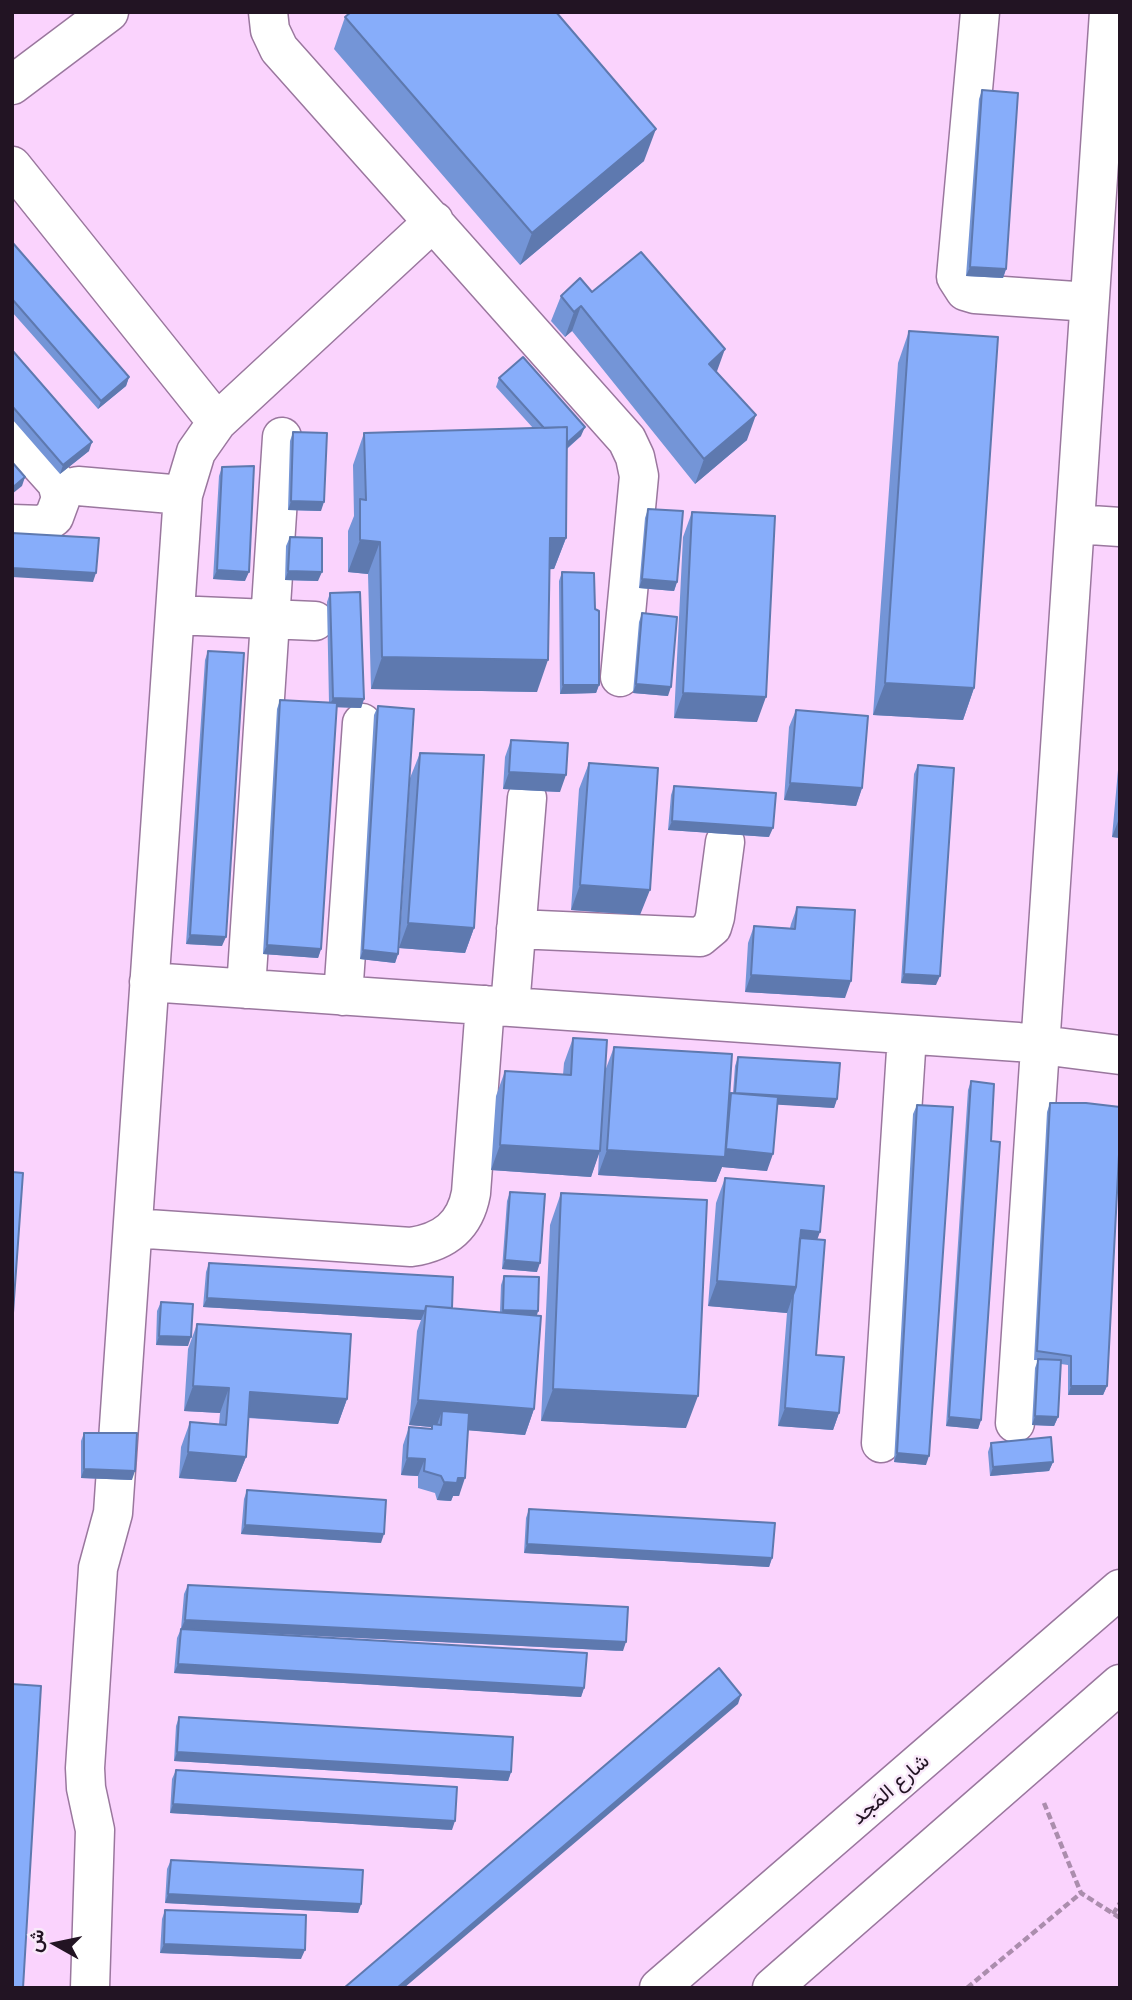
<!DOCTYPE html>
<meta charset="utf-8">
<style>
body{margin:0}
#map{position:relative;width:1132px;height:2000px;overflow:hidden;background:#fad3fd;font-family:Ubuntu,Vazirmatn,sans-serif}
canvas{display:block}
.frame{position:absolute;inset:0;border:14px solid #221423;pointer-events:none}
.north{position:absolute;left:21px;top:1909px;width:70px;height:70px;-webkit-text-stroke:5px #f9e9fa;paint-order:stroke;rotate:279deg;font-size:19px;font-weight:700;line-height:28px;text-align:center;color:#221423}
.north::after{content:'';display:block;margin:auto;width:24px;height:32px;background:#221423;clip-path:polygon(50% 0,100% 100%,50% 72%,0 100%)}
</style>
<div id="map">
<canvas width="1132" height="2000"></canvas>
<div class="frame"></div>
<div class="north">ش</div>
</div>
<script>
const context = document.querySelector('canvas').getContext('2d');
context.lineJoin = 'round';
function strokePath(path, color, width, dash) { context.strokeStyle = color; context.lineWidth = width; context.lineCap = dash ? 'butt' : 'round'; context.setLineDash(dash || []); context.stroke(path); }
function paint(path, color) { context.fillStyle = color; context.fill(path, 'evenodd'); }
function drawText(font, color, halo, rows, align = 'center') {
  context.font = font + ' Ubuntu,Vazirmatn,sans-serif'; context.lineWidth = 5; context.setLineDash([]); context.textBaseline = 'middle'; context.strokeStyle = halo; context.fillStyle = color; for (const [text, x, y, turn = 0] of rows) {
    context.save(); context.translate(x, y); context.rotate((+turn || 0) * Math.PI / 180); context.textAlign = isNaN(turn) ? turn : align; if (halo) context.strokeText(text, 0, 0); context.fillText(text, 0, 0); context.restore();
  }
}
const path = new Path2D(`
 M1044 1803 1081 1893 1120 1918
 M1113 1914 1120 1903
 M967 1988 1081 1893`);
const minor = new Path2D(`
 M268 12 270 30 279 49 627 440 635 457 639 476 620 677
 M980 12 956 277 965 291 975 294 1089 302
 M12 85 109 12
 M12 166 217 422
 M12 433 57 483 61 498 54 517 43 525 12 524
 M60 490 78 486 183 495
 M1075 524 1120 527
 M175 615 315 621
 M516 929 700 937 712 927 715 917 725 842
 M149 982 1018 1042 1120 1055
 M246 989 282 437
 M343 996 362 723
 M510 1007 527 798
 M133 1228 411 1247C444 1242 465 1226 471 1193L485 1005
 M1015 1423 1109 12
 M881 1443 907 1035
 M90 1988 95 1830 86 1788 85 1768 98 1568 113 1513 183 495 196 452 217 422 434 221
 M659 1988 1120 1589
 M772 1988 1120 1684`);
const wall = new Path2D(`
 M350 12H556L644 161 520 265 334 49 345 17Z
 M982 90 1006 269 1003 278 966 276 979 99Z
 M12 242 129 377 126 386 98 409 12 312Z
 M592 292 747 440 695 484 572 331 565 337 551 321 561 296Z
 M909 331 974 688 963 720 873 715 898 363Z
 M12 350 89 451 60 474 12 419Z
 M499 378 581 436 567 449 566 538 554 569H549L537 692 371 689 368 574 348 572V531L354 516 353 465 364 433 533 428 496 387Z
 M293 432 321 511 288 510 290 441Z
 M222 467 245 581 213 579 219 476Z
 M648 509 677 582 674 591 639 588 645 518Z
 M692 512 757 722 674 718 683 537Z
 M290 537 318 581 285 580 286 546Z
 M562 572 595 609 599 685 596 693 560 694 559 581Z
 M330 593 364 699 361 708 336 707 321 949 318 958 263 954 277 709 280 700 329 703 327 602Z
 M642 613 668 696 633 693 639 622Z
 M208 651 222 946 186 944 205 660Z
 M378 706 398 954 395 963 360 959 374 715Z
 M796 710 862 788 856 806 784 800 789 727Z
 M511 740 560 792 503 789 505 757Z
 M420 753 474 928 465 953 399 948 410 778Z
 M589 763 640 915 571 910 579 789Z
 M918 765 936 985 901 983 914 774Z
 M1120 765V838L1112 837 1118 770Z
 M674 786 769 837 668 830 671 795Z
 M797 907 845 998 745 992 748 943 754 926 790 928 791 924Z
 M573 1038 605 1071 614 1047 729 1099 731 1093H733L735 1066 738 1057 837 1099 834 1108 777 1104 767 1171 722 1167 716 1182 598 1175 599 1152 591 1177 491 1170 496 1096 505 1071 563 1075 564 1063Z
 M971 1081 991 1141 981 1420 978 1429 946 1426 968 1090Z
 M1050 1103 1107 1386 1103 1395H1068V1365L1061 1364 1058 1417 1054 1426 1032 1425 1035 1368 1038 1360H1034L1047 1112Z
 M917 1105 926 1465 894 1462 913 1114Z
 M725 1178 817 1239 816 1355 839 1413 833 1430 778 1426 787 1313 708 1306 716 1203Z
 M510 1192 537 1272 502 1269 507 1201Z
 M561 1193 686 1428 541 1421 550 1225Z
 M209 1263 452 1308 500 1312 501 1285 504 1276 538 1311 537 1315 534 1409 525 1435 468 1430 459 1496H453L451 1501 437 1500 435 1493 418 1488V1476L401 1475 403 1445 409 1427 431 1429V1427L409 1425 417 1331 421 1320 203 1307 206 1272Z
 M161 1302 188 1346 156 1345 157 1311Z
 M197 1324 347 1399 338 1424 248 1418 246 1457 236 1482 179 1478 181 1447 190 1422 219 1424 220 1413 184 1411 188 1349Z
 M84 1433 132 1480 81 1478V1441Z
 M991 1443 1053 1462 1049 1471 990 1476 988 1452Z
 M247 1490 381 1543 241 1534 244 1499Z
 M529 1509 772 1558 769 1567 524 1553 526 1518Z
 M188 1585 623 1651 234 1632 584 1688 581 1697 174 1673 177 1638 181 1629 184 1594Z
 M179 1717 511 1772 508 1781 174 1761 176 1726Z
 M176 1770 452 1830 170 1813 172 1779Z
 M171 1860 361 1904 358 1913 165 1903 167 1869Z
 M165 1910 301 1959 160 1953 162 1919Z`);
const shadedWall = new Path2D(`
 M656 129 644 161 520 265 532 233Z
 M970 267 1006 269 1003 278 966 276Z
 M581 306 572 331 565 337 574 312Z
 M725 349 716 374 709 364Z
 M129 377 126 386 98 409 101 401Z
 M756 415 747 440 695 484 704 459Z
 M585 427 581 436 558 456 562 447Z
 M92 442 89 451 60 474 63 465Z
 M25 477 22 486 12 494V488Z
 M291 501 324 502 321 511 288 510Z
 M550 538H566L554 569 538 570Z
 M360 540 380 542 368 574 348 572Z
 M12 568 96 573 93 582 12 577Z
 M217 570 249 572 245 581 213 579Z
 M288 571 322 572 318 581 285 580Z
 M642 579 677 582 674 591 639 588Z
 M382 657 548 660 537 692 371 689Z
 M885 683 974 688 963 720 873 715Z
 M636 684 671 687 668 696 633 693Z
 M563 685H599L596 693 560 694Z
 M683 693 766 697 757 722 674 718Z
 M333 698 364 699 361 708 329 707Z
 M509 772 566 775 560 792 503 789Z
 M790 783 862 788 856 806 784 800Z
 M1120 816V838L1112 837Z
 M672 821 773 828 769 837 668 830Z
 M580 885 650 890 640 915 571 910Z
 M408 923 474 928 465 953 399 948Z
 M190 935 226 937 222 946 186 944Z
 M267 945 321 949 318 958 263 954Z
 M363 950 398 954 395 963 360 959Z
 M904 974 940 976 936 985 901 983Z
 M751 975 851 981 845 998 745 992Z
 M735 1093 837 1099 834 1108 732 1102Z
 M500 1145 600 1151 591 1177 491 1170Z
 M726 1149 773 1154 767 1171 722 1167 716 1182 598 1175 607 1150Z
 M801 1230 820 1232 811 1257 796 1256Z
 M505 1260 540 1263 537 1272 502 1269Z
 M717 1281 796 1287 787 1313 708 1306Z
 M207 1298 425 1311 421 1320 203 1307Z
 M503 1310 538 1311 535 1320 499 1319Z
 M159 1336 191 1337 188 1346 156 1345Z
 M193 1386 229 1388 220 1413 184 1411Z
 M1071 1386H1107L1103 1395H1068Z
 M553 1389 698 1396 686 1428 541 1421Z
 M250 1392 347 1399 338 1424 241 1417Z
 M418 1400 534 1409 525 1435 440 1428 442 1411 436 1428 432 1424 431 1427 409 1425Z
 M785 1408 839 1413 833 1430 778 1426Z
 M1035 1416 1058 1417 1054 1426 1032 1425Z
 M949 1417 981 1420 978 1429 946 1426Z
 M188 1452 246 1457 236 1482 179 1478Z
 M897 1453 929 1456 926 1465 894 1462Z
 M407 1458 425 1459 418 1476 401 1475Z
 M1053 1462 1049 1471 990 1476 993 1467Z
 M84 1469 135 1471 132 1480 81 1478Z
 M458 1478H465L459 1496H453L451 1501 437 1500 444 1482Z
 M245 1525 384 1534 381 1543 241 1534Z
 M527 1544 772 1558 769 1567 524 1553Z
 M185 1620 626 1642 623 1651 181 1629Z
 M178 1664 584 1688 581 1697 174 1673Z
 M741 1695 738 1704 404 1988H397Z
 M177 1752 511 1772 508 1781 174 1761Z
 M173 1804 455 1821 452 1830 170 1813Z
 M168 1894 361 1904 358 1913 165 1903Z
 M164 1944 305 1950 301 1959 160 1953Z`);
const building = new Path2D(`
 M351 12H556L656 129 532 233 345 17Z
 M982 90 1018 93 1006 269 970 267Z
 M12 242 129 377 101 401 12 299Z
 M641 252 725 349 709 364 756 415 704 459 581 306 574 312 561 296 580 278 592 292Z
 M909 331 998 337 974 688 885 683Z
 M12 350 92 442 63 465 12 406Z
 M523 357 585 427 567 443V427L544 428 499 378Z
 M567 427 566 538H550L548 660 382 657 380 542 360 540V499L366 500 364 433Z
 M293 432 327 433 324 502 291 501Z
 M12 462 25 477 12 488Z
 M254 466 249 572 217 570 222 467Z
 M648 509 683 511 677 582 642 579Z
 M692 512 775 516 766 697 683 693Z
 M12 533 99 538 96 573 12 568Z
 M290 537 322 538V572L288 571Z
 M562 572 594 573 595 609 599 611V685H563Z
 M360 592 364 699 333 698 330 593Z
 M642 613 677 617 671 687 636 684Z
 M208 651 244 653 226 937 190 935Z
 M280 700 337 703 321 949 267 945Z
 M378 706 414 709 398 954 363 950Z
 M796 710 868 716 862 788 790 783Z
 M511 740 568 743 566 775 509 772Z
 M420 753 484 755 474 928 408 923Z
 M589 763 658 768 650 890 580 885Z
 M918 765 954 768 940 976 904 974Z
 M674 786 776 793 773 828 672 821Z
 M797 907 855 910 851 981 751 975 754 926 795 929Z
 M573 1038 607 1040 600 1151 500 1145 505 1071 571 1075Z
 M614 1047 732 1054 725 1157 607 1150Z
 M738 1057 840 1063 837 1099 735 1093Z
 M971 1081 994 1084 991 1141 1000 1142 981 1420 949 1417Z
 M731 1093 778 1097 773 1154 726 1149Z
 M1050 1103H1086L1120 1107V1135L1107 1386H1071V1356L1037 1351Z
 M917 1105 953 1107 929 1456 897 1453Z
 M12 1172 23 1173 12 1327Z
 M725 1178 824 1186 820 1232 801 1230 796 1287 717 1281Z
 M510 1192 545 1194 540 1263 505 1260Z
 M561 1193 707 1200 698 1396 553 1389Z
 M800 1238 825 1240 816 1355 844 1357 839 1413 785 1408 793 1295 796 1287Z
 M209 1263 453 1277 452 1308 426 1306 425 1311 207 1298Z
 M504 1276 539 1277 538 1311 503 1310Z
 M161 1302 193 1304 191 1337 159 1336Z
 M426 1306 541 1316 534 1409 418 1400Z
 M197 1324 351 1334 347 1399 250 1392 246 1457 188 1452 190 1422 226 1425 229 1388 193 1386Z
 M1038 1359 1061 1360 1058 1417 1035 1416Z
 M442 1411 469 1413 465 1478H458L457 1483 444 1482 441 1476 424 1471 425 1459 407 1458 409 1427 432 1429V1424L441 1425Z
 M84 1433H137L135 1471 84 1469Z
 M1051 1437 1053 1462 993 1467 991 1443Z
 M247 1490 386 1500 384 1534 245 1525Z
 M529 1509 775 1523 772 1558 527 1544Z
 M188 1585 628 1607 626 1642 185 1620Z
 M181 1629 587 1653 584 1688 178 1664Z
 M719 1668 741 1695 397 1988H344Z
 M12 1684 41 1686 23 1988H12Z
 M179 1717 513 1737 511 1772 177 1752Z
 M176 1770 457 1787 455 1821 173 1804Z
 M171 1860 363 1870 361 1904 168 1894Z
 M165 1910 306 1915 305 1950 164 1944Z`);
const streetNames = [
 ["شارع المَجد",890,1789,-41]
];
strokePath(minor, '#9a779e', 41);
strokePath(path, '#ab8dad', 4.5, [7, 3.5]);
strokePath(minor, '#fff', 38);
paint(wall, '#7495d7');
paint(shadedWall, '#5e79af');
paint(building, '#87adfa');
strokePath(building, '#5e79af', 2);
drawText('21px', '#221423', '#f9e9fa', streetNames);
</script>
